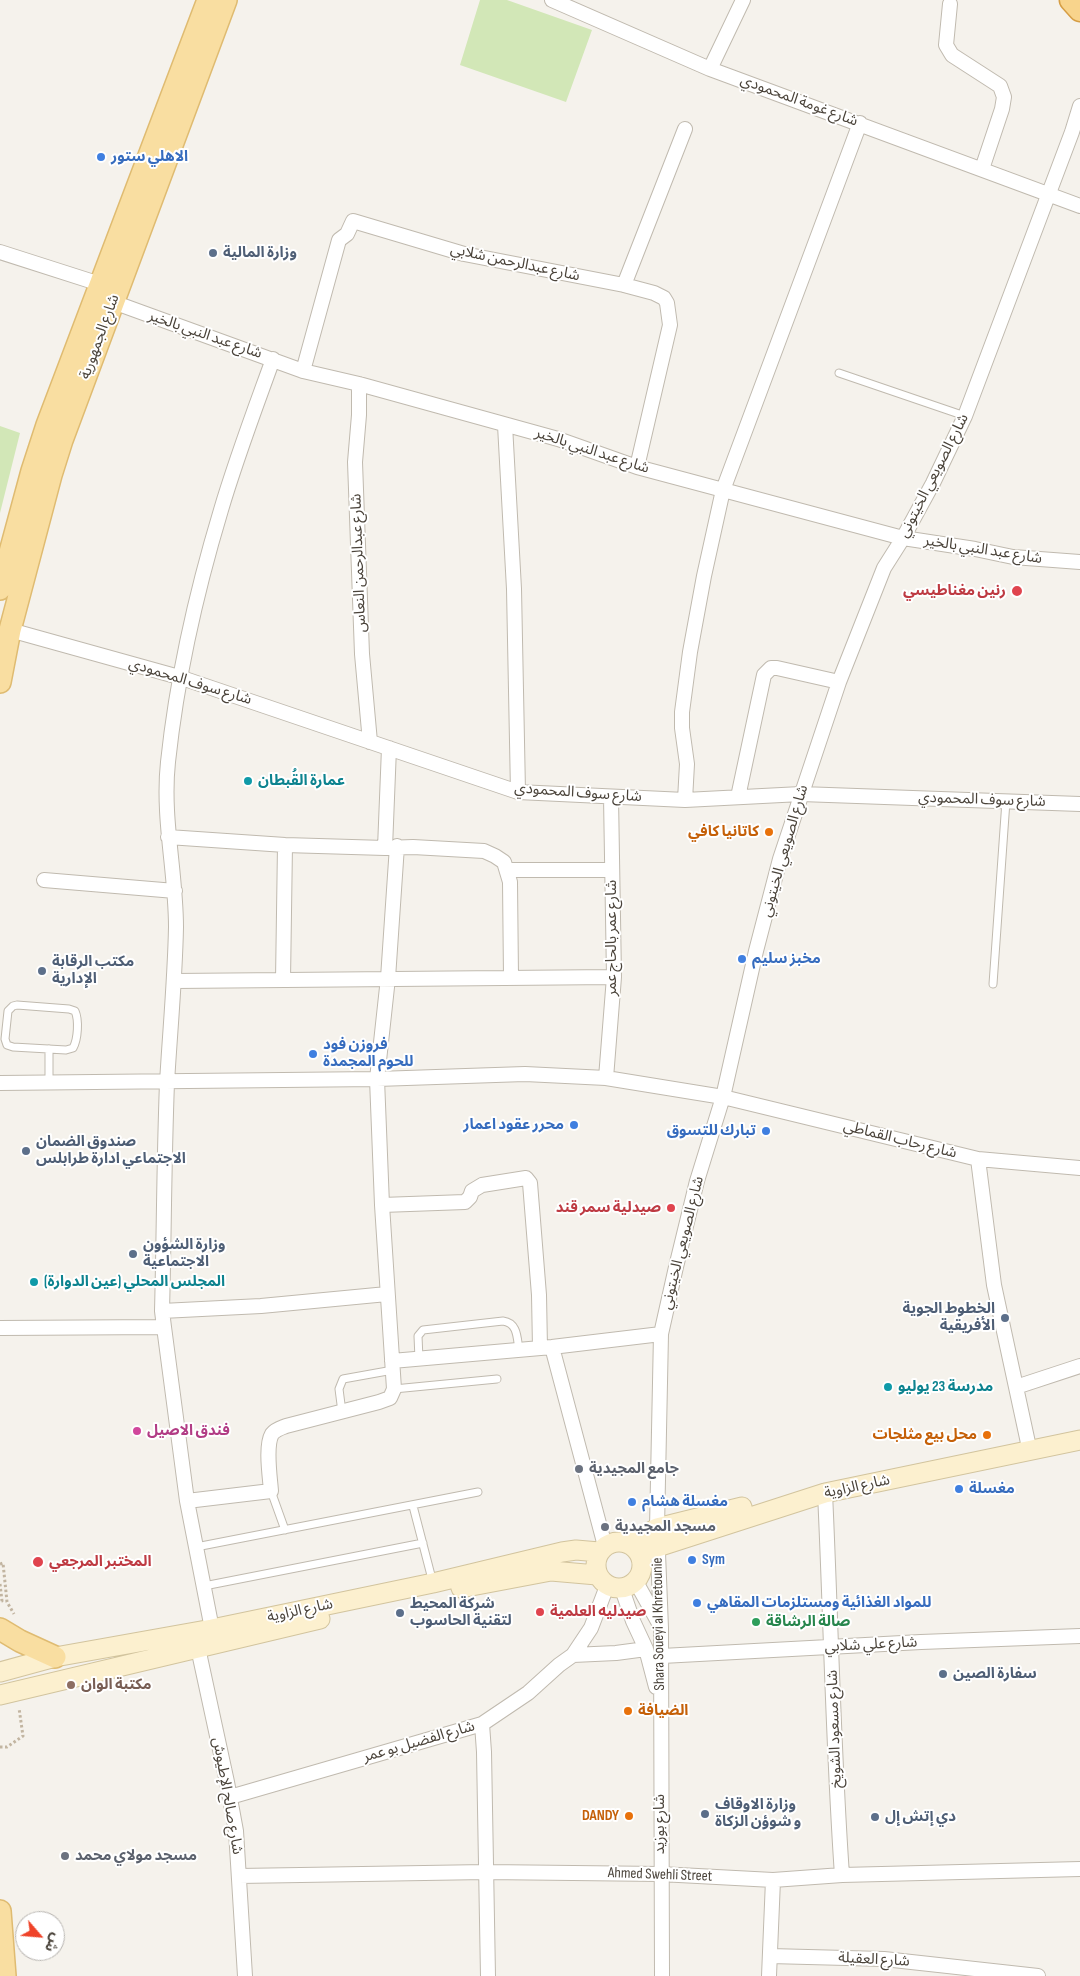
<!DOCTYPE html>
<meta charset="utf-8">
<style>
body{margin:0}
#map{position:relative;width:1080px;height:1976px;overflow:hidden;background:#f5f2ec;font-family:"Sofia Sans Condensed","Noto Sans Arabic",sans-serif}
canvas{display:block}
.north{position:absolute;left:15px;top:1911px;width:50px;height:50px;box-sizing:border-box;background:#fff;border:1px solid #b7b4b0;border-radius:50%;rotate:117deg;font-size:14px;font-weight:700;line-height:20px;text-align:center;color:#4a433a}
.north::after{content:'';display:block;margin:auto;width:18px;height:22px;background:#ef4329;clip-path:polygon(50% 0,100% 100%,50% 72%,0 100%)}
</style>
<div id="map">
<canvas width="1080" height="1976"></canvas>
<div class="north">ش</div>
</div>
<script>
const context = document.querySelector('canvas').getContext('2d');
context.lineJoin = 'round';
function paint(path, color) { context.fillStyle = color; context.fill(path, 'evenodd'); }
function strokePath(path, color, width, dash) { context.strokeStyle = color; context.lineWidth = width; context.lineCap = dash ? 'butt' : 'round'; context.setLineDash(dash || []); context.stroke(path); }
function drawText(font, color, halo, rows, align = 'center') {
  context.font = font + ' "Sofia Sans Condensed","Noto Sans Arabic",sans-serif'; context.lineWidth = 4; context.setLineDash([]); context.textBaseline = 'middle'; context.strokeStyle = halo; context.fillStyle = color; for (const [text, x, y, turn = 0] of rows) {
    context.save(); context.translate(x, y); context.rotate((+turn || 0) * Math.PI / 180); context.textAlign = isNaN(turn) ? turn : align; if (halo) context.strokeText(text, 0, 0); context.fillText(text, 0, 0); context.restore();
  }
}
const green = new Path2D(`
 M480 0H507L592 30 566 102 460 65Z
 M0 426 20 433 0 513Z`);
const path = new Path2D(`
 M0 1564 3 1563 7 1602 14 1614
 M0 1584 2 1601H0
 M0 1747H7L23 1736 19 1708`);
const service = new Path2D(`
 M839 373 965 416
 M993 984 1006 801
 M17 1005 69 1009 75 1011C79 1020 78 1039 73 1048L66 1050 13 1047 7 1045 5 1039 8 1011 13 1006Z
 M49 1082V1049
 M419 1359 418 1336 423 1330 503 1321C518 1323 517 1338 519 1350
 M394 1389 497 1379
 M342 1412 339 1389 343 1379 393 1370
 M271 1491 285 1530
 M413 1506 433 1583
 M196 1547 478 1492
 M204 1586 423 1543`);
const minor = new Path2D(`
 M552 0 710 69 1080 206
 M950 4 946 45 952 55 1000 86 1004 97 1002 109 982 169
 M710 69 743 0
 M0 252 100 284
 M624 285 685 129
 M113 302 303 371 359 384 558 439 637 467 903 538 975 549 1013 557 1080 562
 M303 371 339 240 347 234 353 221 464 254 624 285 654 293 664 298 667 303 670 325 637 467
 M359 384V415L355 462 362 654 370 742
 M505 425 514 589 518 792
 M10 630 179 677 518 792 685 800 801 794 1080 804
 M738 797 764 675 771 668H777L839 682
 M685 800 687 764 682 728V712L690 652 704 576 723 490 860 123
 M168 837 285 845 385 848 413 847 484 851 495 856 504 862 510 882 511 977
 M385 848 389 748
 M508 870H612
 M44 880 175 891
 M283 980 285 845
 M175 981 614 977
 M606 1078 614 977 611 797
 M0 1083 377 1079 525 1074 606 1078 723 1097 978 1159 1080 1168
 M978 1159 994 1285 1030 1452
 M382 1205 465 1202 470 1197 472 1191 482 1185 526 1178 530 1183 539 1295 540 1348
 M162 1311C164 1235 164 1159 167 1083 170 1031 175 979 176 927 176 872 162 818 168 762 177 677 196 593 221 510 236 459 255 409 273 359
 M164 1327 187 1501 212 1629
 M0 1328 164 1327 162 1311 261 1306 387 1294
 M552 1347 605 1546
 M392 1361 552 1347 661 1334
 M1016 1387 1080 1366
 M825 1493C831 1620 833 1748 842 1875
 M187 1501 271 1491C270 1477 265 1446 272 1434 276 1429 281 1428 286 1426L379 1402 390 1398 394 1389 382 1205 377 1079 388 978 397 846
 M636 1582 660 1625
 M622 1589 633 1621 646 1649 656 1687
 M198 1648 227 1782 236 1831 245 1976
 M573 1655 616 1653 646 1649
 M662 1656 921 1642 1080 1636
 M482 1724 484 1752 488 1976
 M230 1797 482 1724 528 1693 559 1665 573 1655 591 1628 607 1586
 M239 1876 486 1872 660 1874 773 1880 842 1875 1080 1869
 M770 1956 884 1959 1038 1976
 M662 1976 661 1628 657 1528 661 1334 676 1267 697 1181 723 1097 756 951 780 859 839 682 884 568 903 538 933 483 965 416 1072 132 1080 106
 M769 1976 773 1880`);
const secondary = new Path2D(`
 M596 1565a23 23 0 1 1 46 0a23 23 0 1 1-46 0Z
 M630 1544 657 1528 742 1507
 M639 1553 825 1493 1080 1440
 M461 1588 551 1571 597 1575
 M0 1672 55 1657 212 1629 433 1583 562 1552 576 1550 599 1552
 M0 1695 320 1619`);
const primary = new Path2D(`
 M0 589 32 471 47 425 208 0
 M0 682 10 630 51 475 62 440 226 0
 M0 1629 20 1641 55 1657
 M0 1911 5 1976`);
const trunk = new Path2D(`
 M1071 0 1080 10`);
const markers = [
 [101,157,5,"#3f7fe0"],
 [213,253,5,"#5c6f8a"],
 [1017,591,6,"#e0444e"],
 [248,781,5,"#0f9aa8"],
 [769,832,5,"#e8710a"],
 [742,959,5,"#3f7fe0"],
 [42,971,5,"#5c6f8a"],
 [313,1054,5,"#3f7fe0"],
 [574,1125,5,"#3f7fe0"],
 [766,1131,5,"#3f7fe0"],
 [26,1151,5,"#5c6f8a"],
 [671,1208,5,"#e0444e"],
 [133,1254,5,"#5c6f8a"],
 [34,1282,5,"#0f9aa8"],
 [1005,1318,5,"#5c6f8a"],
 [888,1387,5,"#0f9aa8"],
 [137,1431,5,"#d1479c"],
 [987,1435,5,"#e8710a"],
 [579,1469,5,"#6b7280"],
 [959,1489,5,"#3f7fe0"],
 [632,1502,5,"#3f7fe0"],
 [605,1527,5,"#6b7280"],
 [692,1560,5,"#3f7fe0"],
 [38,1562,6,"#e0444e"],
 [697,1603,5,"#3f7fe0"],
 [540,1612,5,"#e0444e"],
 [400,1613,5,"#5c6f8a"],
 [756,1622,5,"#2e9e5b"],
 [943,1674,5,"#5c6f8a"],
 [71,1685,5,"#8d6e63"],
 [628,1711,5,"#e8710a"],
 [705,1814,5,"#5c6f8a"],
 [629,1816,5,"#e8710a"],
 [875,1817,5,"#5c6f8a"],
 [65,1856,5,"#6b7280"]
];
const streetNames = [
 ["شارع غومة المحمودي",799,101,20],
 ["شارع عبدالرحمن شلابي",515,263,12],
 ["شارع عبد النبي بالخير",205,335,19],
 ["شارع الجمهورية",100,337,-70],
 ["شارع عبد النبي بالخير",592,451,18],
 ["شارع الصويعي الخيتوني",934,476,-63],
 ["شارع عبد النبي بالخير",983,550,9],
 ["شارع عبدالرحمن النعاس",359,563,-92],
 ["شارع سوف المحمودي",190,682,17],
 ["شارع سوف المحمودي",578,793,4],
 ["شارع سوف المحمودي",982,800,2],
 ["شارع الصويعي الخيتوني",785,851,-74],
 ["شارع عمر بالحاج عمر",612,938,-90],
 ["شارع رحاب القماطي",900,1140,14],
 ["شارع الصويعي الخيتوني",683,1243,-76],
 ["شارع الزاوية",857,1487,-12],
 ["شارع الزاوية",300,1611,-12],
 ["Shara Soueyi al Khretounie",659,1624,-91],
 ["شارع علي شلابي",871,1645,-3],
 ["شارع مسعود الشويخ",835,1729,-92],
 ["شارع الفضيل بو عمر",419,1742,-16],
 ["شارع صالح الإطيوش",227,1796,80],
 ["شارع بوزيد",660,1824,-90],
 ["Ahmed Swehli Street",660,1875,2],
 ["شارع العقيلة",874,1960,3]
];
const shopNames = [
 ["الاهلي ستور",111,157],
 ["مخبز سليم",752,959],
 ["فروزن فود",323,1045],
 ["للحوم المجمدة",323,1062],
 ["محرر عقود اعمار",564,1125,"right"],
 ["تبارك للتسوق",756,1131,"right"],
 ["مغسلة",969,1489],
 ["مغسلة هشام",642,1502],
 ["Sym",702,1560],
 ["للمواد الغذائية ومستلزمات المقاهي",707,1603]
];
const serviceNames = [
 ["وزارة المالية",223,253],
 ["مكتب الرقابة",52,962],
 ["الإدارية",52,979],
 ["صندوق الضمان",36,1142],
 ["الاجتماعي ادارة طرابلس",36,1159],
 ["وزارة الشؤون",143,1245],
 ["الاجتماعية",143,1262],
 ["الخطوط الجوية",995,1309,"right"],
 ["الأفريقية",995,1326,"right"],
 ["شركة المحيط",410,1604],
 ["لتقنية الحاسوب",410,1621],
 ["سفارة الصين",953,1674],
 ["وزارة الاوقاف",715,1805],
 ["و شوؤن الزكاة",715,1822],
 ["دي إتش إل",885,1817]
];
const healthNames = [
 ["رنين مغناطيسي",1006,591],
 ["صيدلية سمر قند",661,1208],
 ["المختبر المرجعي",49,1562,"left"],
 ["صيدليه العلمية",550,1612,"left"]
];
const cultureNames = [
 ["عمارة القُبطان",258,781],
 ["المجلس المحلي (عين الدوارة)",44,1282],
 ["مدرسة 23 يوليو",898,1387]
];
const foodNames = [
 ["كاتانيا كافي",759,832],
 ["محل بيع مثلجات",977,1435],
 ["الضيافة",638,1711,"left"],
 ["DANDY",619,1816]
];
const hotelNames = [
 ["فندق الاصيل",147,1431]
];
const worshipNames = [
 ["جامع المجيدية",589,1469],
 ["مسجد المجيدية",615,1527],
 ["مسجد مولاي محمد",75,1856]
];
const leisureNames = [
 ["صالة الرشاقة",766,1622]
];
const educationNames = [
 ["مكتبة الوان",81,1685]
];
paint(green, '#d2e7b7');
strokePath(service, '#c0baaf', 9);
strokePath(minor, '#c0baaf', 16);
strokePath(secondary, '#d2c49e', 21);
strokePath(primary, '#dfbb71', 24);
strokePath(trunk, '#d69e45', 25);
strokePath(path, '#c2b5a1', 3, [2.5, 2.5]);
strokePath(service, '#fff', 7);
strokePath(minor, '#fff', 14);
strokePath(secondary, '#fcf0cf', 19);
strokePath(primary, '#f9dea1', 21);
strokePath(trunk, '#f8d48c', 22);
for (const [x, y, r, color] of markers) { const dot = new Path2D(); dot.arc(x, y, r, 0, 2 * Math.PI); context.fillStyle = color; context.fill(dot); strokePath(dot, '#fff', 2); }
drawText('15px', '#4a433a', '#fff', streetNames);
drawText('bold 15px', '#366cbe', '#fff', shopNames, 'left');
drawText('bold 15px', '#4e5e75', '#fff', serviceNames, 'left');
drawText('bold 15px', '#be3a42', '#fff', healthNames, 'right');
drawText('bold 15px', '#0d838f', '#fff', cultureNames, 'left');
drawText('bold 15px', '#c56008', '#fff', foodNames, 'right');
drawText('bold 15px', '#b23c85', '#fff', hotelNames, 'left');
drawText('bold 15px', '#5b616d', '#fff', worshipNames, 'left');
drawText('bold 15px', '#27864d', '#fff', leisureNames, 'left');
drawText('bold 15px', '#785e54', '#fff', educationNames, 'left');
</script>
